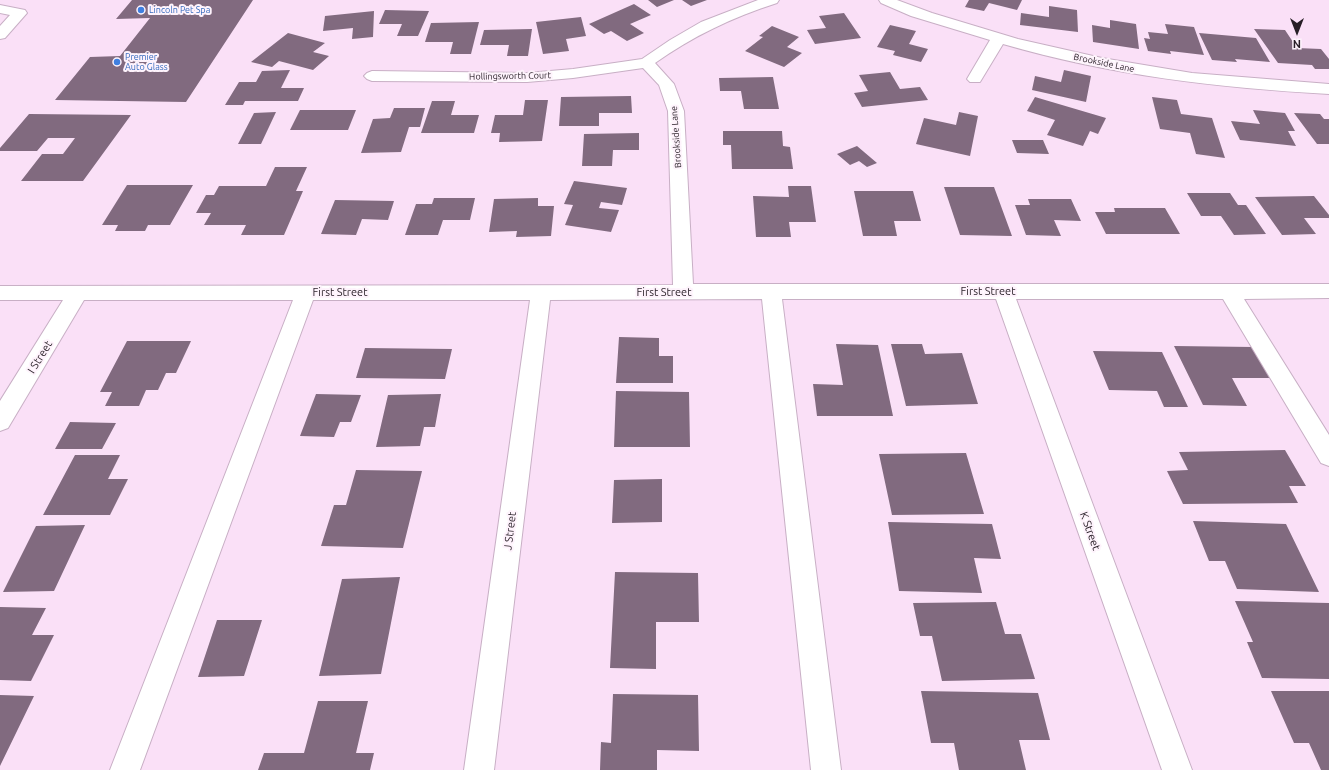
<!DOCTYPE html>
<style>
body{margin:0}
#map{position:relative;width:1329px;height:770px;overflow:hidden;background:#fae0f7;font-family:Ubuntu,sans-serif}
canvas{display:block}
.north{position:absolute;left:1277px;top:12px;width:40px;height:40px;-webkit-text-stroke:3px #fef3fc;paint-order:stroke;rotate:180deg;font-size:11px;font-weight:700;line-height:16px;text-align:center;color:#271e26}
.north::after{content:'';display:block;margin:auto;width:14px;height:18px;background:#271e26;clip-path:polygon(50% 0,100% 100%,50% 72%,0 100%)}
</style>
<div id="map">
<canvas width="1329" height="770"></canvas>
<div class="north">N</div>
</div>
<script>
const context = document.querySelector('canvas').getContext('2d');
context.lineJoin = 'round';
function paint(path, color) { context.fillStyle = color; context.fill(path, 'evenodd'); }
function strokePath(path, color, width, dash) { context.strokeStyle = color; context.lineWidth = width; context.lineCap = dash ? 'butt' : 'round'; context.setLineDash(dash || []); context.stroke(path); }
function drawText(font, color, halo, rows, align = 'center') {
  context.font = font + ' Ubuntu,sans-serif'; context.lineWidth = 4; context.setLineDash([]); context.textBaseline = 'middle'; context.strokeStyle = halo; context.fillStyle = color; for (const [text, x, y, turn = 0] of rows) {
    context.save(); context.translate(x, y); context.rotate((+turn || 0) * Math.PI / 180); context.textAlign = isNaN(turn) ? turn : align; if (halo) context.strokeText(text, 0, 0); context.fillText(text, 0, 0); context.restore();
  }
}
const building = new Path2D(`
 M132 0H253L186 102 55 100 90 57 120 56 150 18 116 19Z
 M648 0H674L657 7Z
 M682 0H707L691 6Z
 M969 0H1022L1017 10 989 3 984 11 965 7Z
 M634 4 651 15 630 24 644 33 627 41 611 31 604 34 589 24Z
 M1049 6 1077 10 1078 32 1020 25 1021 13 1049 17Z
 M385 10 429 11 418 36H397L402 24H379Z
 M374 11 373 37 352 39 353 28 323 31 325 16Z
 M844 13 861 38 815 44 807 30 826 28 819 16Z
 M581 17 586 36 566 39 569 51 543 54 536 22Z
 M1110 20 1136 24 1139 49 1093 42 1092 25 1110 28Z
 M479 22 471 54H450L453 42H425L431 23Z
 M1165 24 1194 27 1204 55 1170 51 1171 54 1148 51 1144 38 1150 39 1148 32 1168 34Z
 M890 25 916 31 909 44 928 49 921 62 893 55 895 51 877 47Z
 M772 26 799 37 787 47 802 53 784 67 745 51 763 37 759 36Z
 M532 29 528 56H507L509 45H480L484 30Z
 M1254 29 1285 30 1297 48 1321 49 1329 59V69H1315L1312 65 1278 63Z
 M288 33 325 43 313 52 329 56 313 70 279 61 272 67 251 62Z
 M1199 33 1256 38 1270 62 1235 59 1237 62 1212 60Z
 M290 70 281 88H304L298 101H245L243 105H225L239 82H256L262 71Z
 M1064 70 1091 76 1086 102 1032 90 1035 76 1061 82Z
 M890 72 900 89 920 87 928 100 862 107 854 93 868 91 859 75Z
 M773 77 779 109H744L741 91H720L719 78Z
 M631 96 632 113H599V126H559L561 97Z
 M1035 97 1106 118 1098 134 1090 131 1083 146 1047 135 1055 120 1027 111Z
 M1152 97 1177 100 1181 114 1212 118 1225 158 1196 154 1190 133 1160 129Z
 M525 100H548L542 141 499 142 500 133H491L495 115H523Z
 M432 101H455L451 115H479L474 133H421Z
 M394 108H425L420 127H409L401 152 361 153 373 119 390 118Z
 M300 110H356L348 130H290Z
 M1253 110 1285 113 1295 131H1288L1296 146 1240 140 1231 121 1260 124Z
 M276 112 261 144H238L254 113Z
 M959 112 978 116 970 156 916 144 924 118 956 125Z
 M1294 113 1320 114 1324 119H1329V144H1317Z
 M29 114 131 115 83 181H21L42 154H63L75 138H48L37 151H0V148Z
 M723 131H782L783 146 790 147 793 169H732L731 145H723Z
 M639 133V150H613L612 166H582L584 134Z
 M1012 140H1043L1049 154 1017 153Z
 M857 146 877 163 867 167 859 161 850 165 837 154Z
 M275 167H307L296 191H303L284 235H241L246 225H204L211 213H196L206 195H214L219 186H266Z
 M574 181 627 188 622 205 601 202 599 208 619 210 611 232 565 225 573 205 564 204Z
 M127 185H193L170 225H148L145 231H115L118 225H102Z
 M788 186H811L816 222H789L791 237H756L753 196 789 197Z
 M944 187H994L1012 236 960 235Z
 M854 191H913L921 221H894L897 236H863Z
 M1187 193H1230L1238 205H1246L1266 234 1234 235 1221 216H1201Z
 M1314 196 1329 215V218H1304L1316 234 1282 235 1255 197Z
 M434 198H475L470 220H443L438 235H405L416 204H432Z
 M538 198V206H554L551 236 516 237 517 231 489 232 494 199Z
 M1028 199H1071L1081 221 1054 220 1061 236 1026 235 1015 205H1030Z
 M335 200 394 201 388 220 362 219 356 235 321 234Z
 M1114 208H1165L1180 234H1106L1095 212H1115Z
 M619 337 659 338V356H673V383H616Z
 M127 341H191L176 373H166L158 390H146L139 406H105L112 392H100Z
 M836 344 878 345 893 416H817L813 384 843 385Z
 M891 344H922L925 354 962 353 978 404 906 406Z
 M1174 346 1253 347 1270 378H1232L1247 406 1203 405Z
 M365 348 452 349 445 379 356 378Z
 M1093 351 1162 352 1188 407H1164L1157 391 1109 390Z
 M616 391 689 392 690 447H614Z
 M316 394 361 395 351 422H340L334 437 300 436Z
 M441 394 435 427H424L420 446 376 447 388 395Z
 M70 422 116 423 102 449H55Z
 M1285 450 1306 486H1289L1298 503 1183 504 1167 471 1188 470 1179 452Z
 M966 453 984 514 892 515 879 454Z
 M75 455H120L108 479H128L110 515H43Z
 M356 470 422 471 403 548 321 546 334 505H346Z
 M662 479V522L612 523 614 480Z
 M1193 521 1286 524 1319 592 1237 589 1225 561H1209Z
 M888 522 992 524 1001 559 974 558 982 593 899 591Z
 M85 525 54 591 3 592 36 526Z
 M615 572 698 573 699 622H656V669L610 668Z
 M400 577 381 674 319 676 342 579Z
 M1235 601 1329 603V679L1262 678 1247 642H1253Z
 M996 602 1005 634H1021L1035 679 942 681 932 636H920L913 603Z
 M0 607 46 608 32 635H54L31 681 0 680Z
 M217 620H262L244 676 198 677Z
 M921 691 1038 693 1050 740H1019L1026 770H959L954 743H931Z
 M1271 691H1329V770H1321L1309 743H1294Z
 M613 694 698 695 699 751 657 750V770H600L601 742 611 743Z
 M0 695 34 696 0 766Z
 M318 701H368L356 753H374L370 770H258L264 753H304Z`);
const minor = new Path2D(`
 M758 0H779L777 3C733 17 693 36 655 63L674 84 684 111 693 284H1329V298L1244 299 1329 435V466L1321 463 1223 299H1016L1192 770H1162L996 299H782L841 770H811L762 299 550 300 494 770H464L530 300H313L140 770H110L293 300H84L8 428 0 431V401L63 300H0V286L673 285 668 111 659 85 643 68 573 78 527 82 372 81 367 79 364 76 367 73 372 71 527 73 573 69 642 59 670 40 701 22Z
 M879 0H897L932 13 1018 39 1102 58 1192 73 1329 84V94C1219 88 1109 75 1003 44L980 82H970L967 79 990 40 911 16 881 3Z
 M0 5 25 10 27 13 5 38 0 39V26L10 15 0 13Z`);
const markers = [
 [141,10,4,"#3f7fe0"],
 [117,62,4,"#3f7fe0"]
];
const farShopnames = [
 ["Lincoln Pet Spa",149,10],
 ["Premier",125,57],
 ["Auto Glass",125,67]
];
const farStreetnames = [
 ["Brookside Lane",1104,63,12],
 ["Hollingsworth Court",510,76,-1],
 ["Brookside Lane",676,137,-94]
];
const streetNames = [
 ["First Street",988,291],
 ["First Street",340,292],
 ["First Street",664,292],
 ["I Street",40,357,-58],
 ["J Street",510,531,-83],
 ["K Street",1090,531,70]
];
paint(building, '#816a7f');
strokePath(minor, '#c8afc5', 2);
paint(minor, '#fff');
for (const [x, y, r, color] of markers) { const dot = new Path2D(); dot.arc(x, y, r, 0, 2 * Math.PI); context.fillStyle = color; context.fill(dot); strokePath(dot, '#fef3fc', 1.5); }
drawText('9px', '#366cbe', '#fef3fc', farShopnames, 'left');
drawText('9px', '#271e26', '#fef3fc', farStreetnames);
drawText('11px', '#271e26', '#fef3fc', streetNames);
</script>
